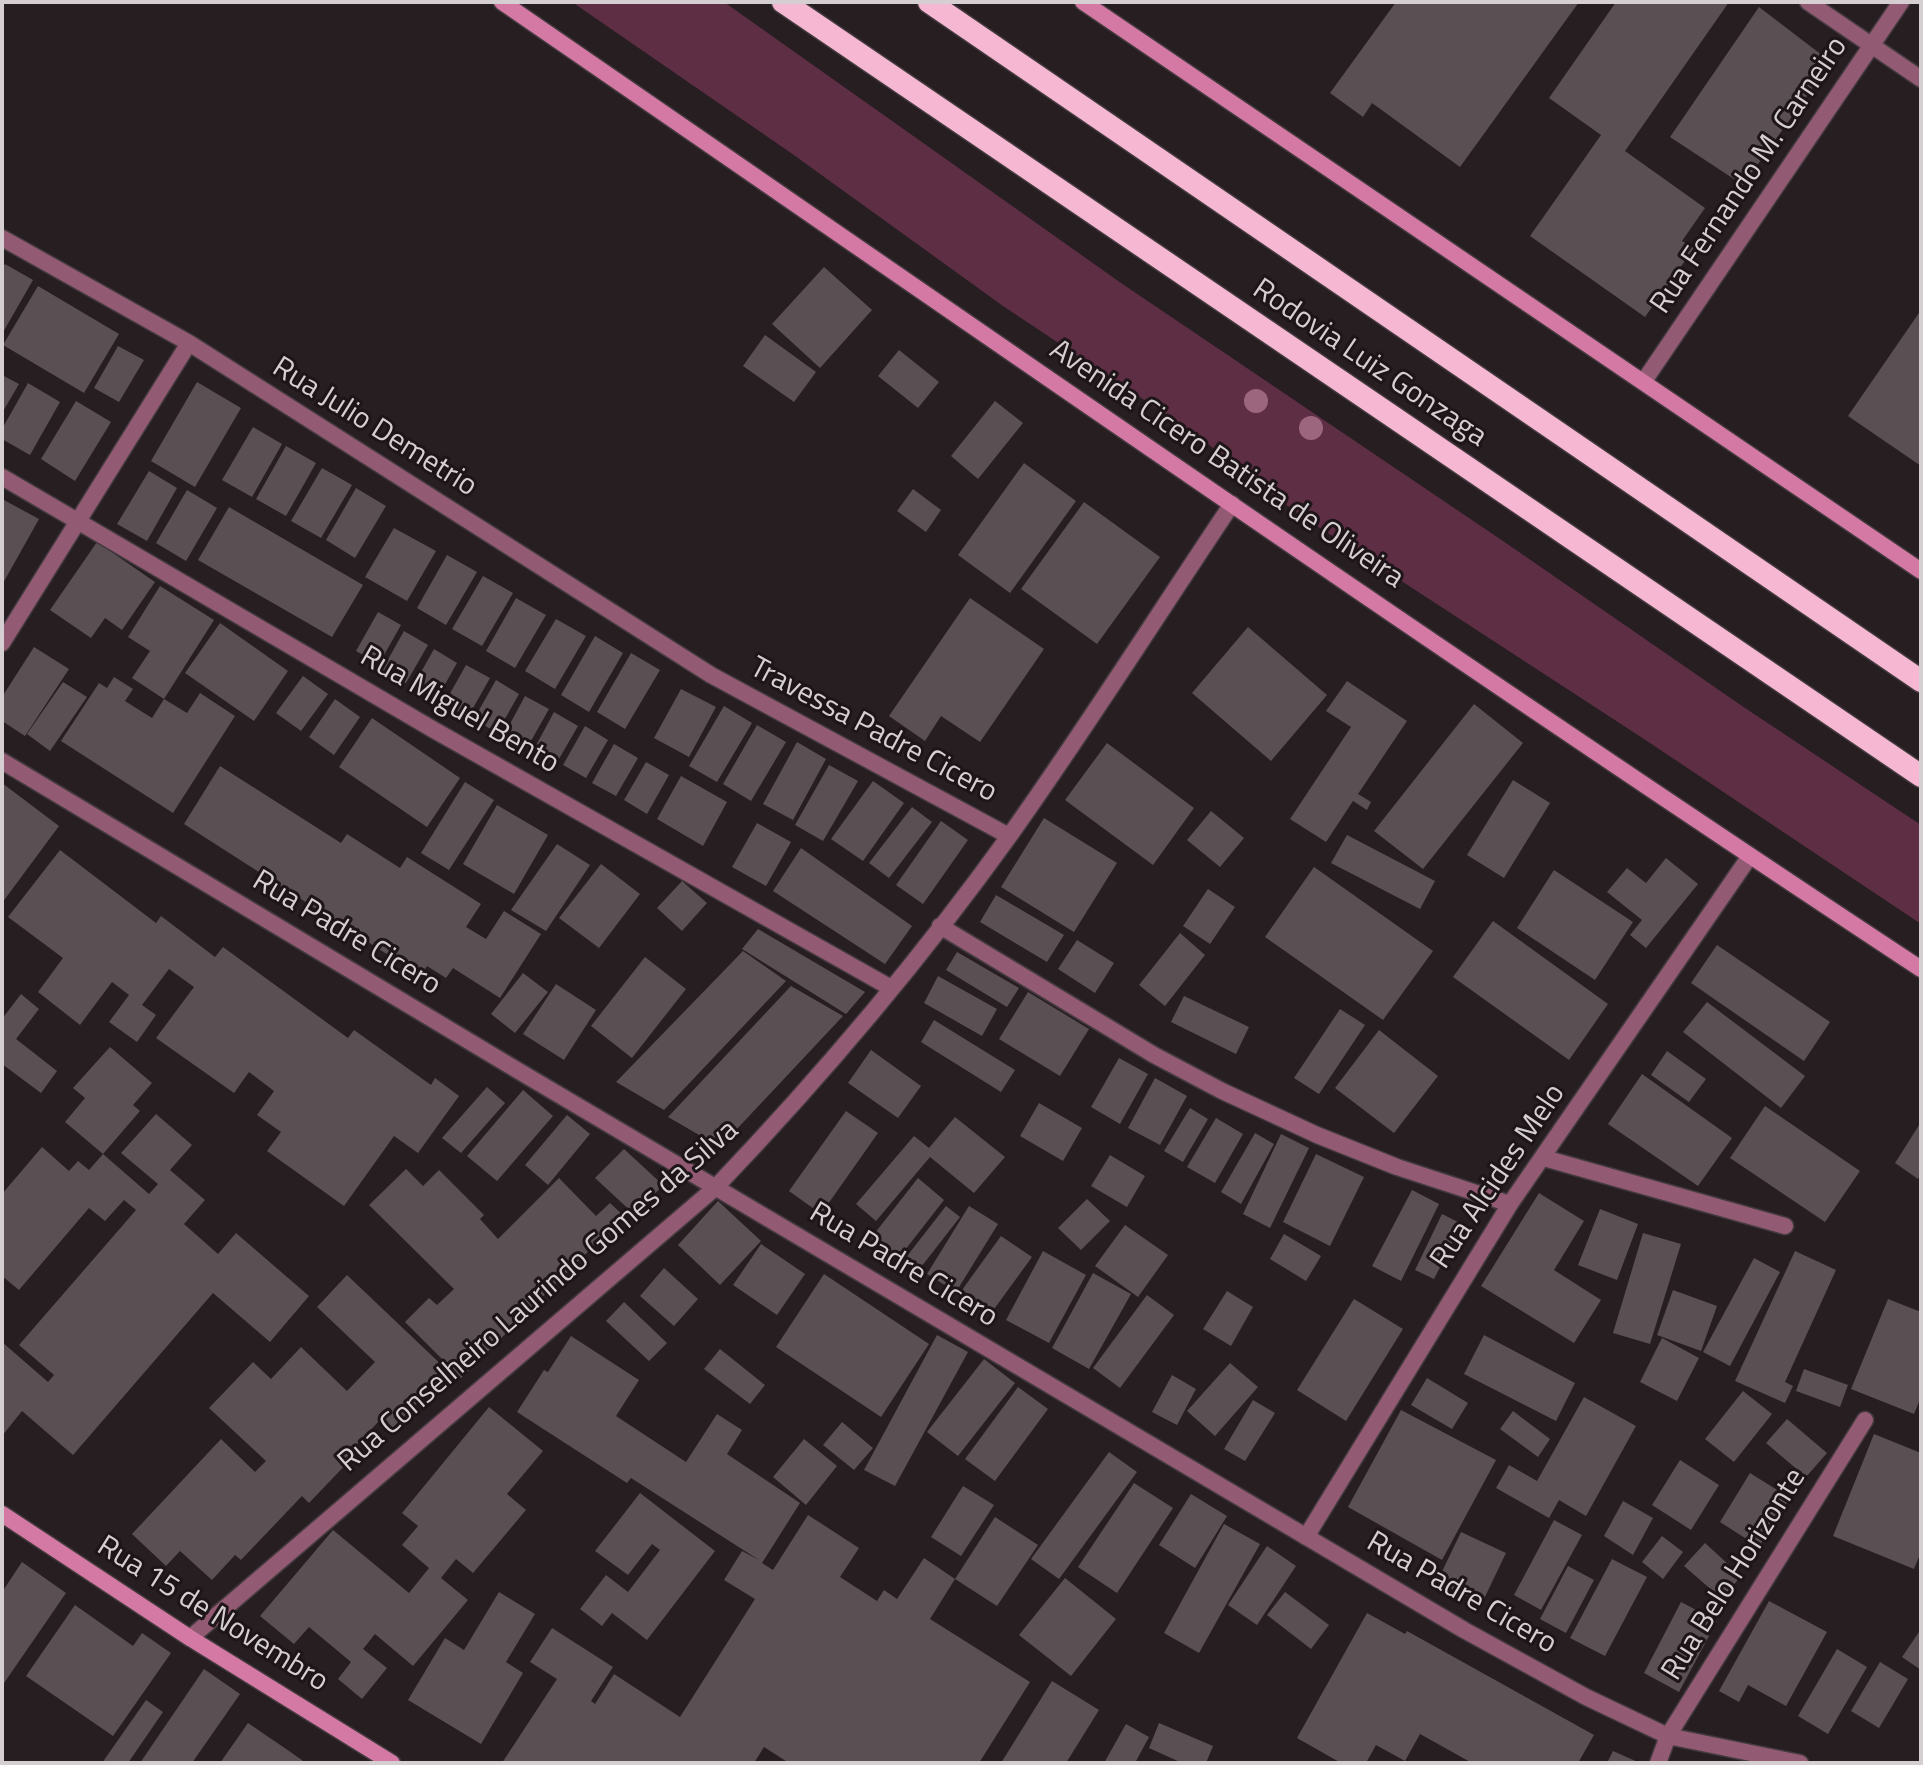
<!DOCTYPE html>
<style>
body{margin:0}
#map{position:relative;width:1923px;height:1765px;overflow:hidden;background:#271e22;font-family:"Titillium Web",sans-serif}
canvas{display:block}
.frame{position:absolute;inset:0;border:4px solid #d6cfd2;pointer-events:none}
</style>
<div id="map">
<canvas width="1923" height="1765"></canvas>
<div class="frame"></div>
</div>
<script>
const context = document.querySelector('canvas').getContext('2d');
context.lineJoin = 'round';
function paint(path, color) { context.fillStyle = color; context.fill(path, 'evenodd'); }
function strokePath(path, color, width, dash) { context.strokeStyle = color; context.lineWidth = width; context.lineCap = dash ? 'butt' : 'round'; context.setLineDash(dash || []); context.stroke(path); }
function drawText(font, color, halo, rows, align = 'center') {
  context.font = font + ' "Titillium Web",sans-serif'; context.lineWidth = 6; context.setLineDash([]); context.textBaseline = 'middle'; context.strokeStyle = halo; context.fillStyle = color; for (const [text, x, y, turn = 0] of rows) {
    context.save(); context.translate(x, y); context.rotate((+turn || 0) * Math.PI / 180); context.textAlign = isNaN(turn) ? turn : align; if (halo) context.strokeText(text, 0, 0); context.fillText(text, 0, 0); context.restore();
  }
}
const green = new Path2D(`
 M572 2H724L1121 283 1503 541 1745 708 1921 825V924L1644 739 1297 513 1191 431 1003 306 791 153Z`);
const building = new Path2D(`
 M1396 2H1579L1460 167 1372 103 1363 117 1330 93Z
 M1616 2H1729L1625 151 1705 208 1682 241 1694 248 1645 317 1530 236 1601 135 1549 98Z
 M1759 7 1831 62 1743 185 1670 137Z
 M5 264 33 280 2 334V268Z
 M824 267 872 310 820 368 772 324Z
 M38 286 119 334 84 393 3 345Z
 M1921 310V466L1848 416Z
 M765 335 816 372 794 402 743 366Z
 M118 346 144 360 119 402 94 388Z
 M899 350 939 382 918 408 878 376Z
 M2 375 19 384 2 413Z
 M197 382 241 408 195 487 151 461Z
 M28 383 60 402 30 455 2 439V429Z
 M76 401 111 422 75 481 41 459Z
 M995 401 1023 423 978 479 951 456Z
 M253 427 282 444 252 497 222 480Z
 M286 446 316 463 286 516 256 499Z
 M1024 463 1076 501 1010 593 958 555Z
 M322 468 352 485 321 538 291 521Z
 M149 471 177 488 147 541 117 524Z
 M356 488 386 506 355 558 326 540Z
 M913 489 941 510 926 532 897 511Z
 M187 490 217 508 186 561 156 543Z
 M2 499 39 519 2 585Z
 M1084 502 1160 557 1097 644 1021 589Z
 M229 507 363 585 332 637 198 560Z
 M394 528 436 551 407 601 365 577Z
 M97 542 155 582 122 630 105 618 91 638 50 610Z
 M447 555 477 572 446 625 417 608Z
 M483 576 513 593 482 646 452 629Z
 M160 586 214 620 164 699 132 678 150 651 128 637Z
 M516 598 546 615 515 668 486 651Z
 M970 598 1044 649 980 742 941 716 925 741 889 716Z
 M378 612 401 625 379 664 356 651Z
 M556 619 586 636 555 689 525 671Z
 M220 623 288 671 254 721 185 673Z
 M1248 627 1327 695 1271 761 1192 693Z
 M404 631 428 645 406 683 382 670Z
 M595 636 623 653 589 712 561 695Z
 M34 647 69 669 25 736 2 721V697Z
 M434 649 457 663 435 702 412 688Z
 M631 653 660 670 625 729 597 712Z
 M466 665 490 678 468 717 444 704Z
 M303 676 328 694 301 731 276 713Z
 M114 677 133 689 125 701 152 718 164 699 187 713 200 693 235 716 173 813 61 741 99 683 107 688Z
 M496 680 519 694 497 733 474 719Z
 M1347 681 1407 721 1358 794 1371 802 1367 810 1353 801 1326 842 1290 819 1351 727 1326 711Z
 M63 682 87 697 50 751 27 734Z
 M681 689 716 707 689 757 654 738Z
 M525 696 549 709 527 748 504 735Z
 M335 699 360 717 334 755 309 737Z
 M1474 704 1523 743 1423 869 1374 831Z
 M724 706 752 723 717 782 689 766Z
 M554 712 578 726 556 764 533 751Z
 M372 718 460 778 427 827 339 767Z
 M757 725 786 742 751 801 723 784Z
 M585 726 608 740 586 778 563 765Z
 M797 742 826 759 793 820 763 804Z
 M1107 743 1194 808 1153 865 1065 800Z
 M614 744 638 758 616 796 592 783Z
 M646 762 669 775 647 814 624 800Z
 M829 765 858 781 823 841 795 825Z
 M220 766 341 843 347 834 400 868 407 857 481 904 466 927 486 939 504 911 541 934 500 998 453 968 446 978 427 966 421 976 184 824Z
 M681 776 727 802 703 846 657 819Z
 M1513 780 1550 803 1504 878 1467 855Z
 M873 781 904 803 863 861 831 839Z
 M465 782 494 800 449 870 421 853Z
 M2 783 59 826 2 903Z
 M497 805 548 835 514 894 463 864Z
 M912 807 932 822 889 878 869 863Z
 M1211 811 1244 838 1220 867 1187 840Z
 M1044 818 1117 863 1074 932 1001 887Z
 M941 821 968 840 923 904 896 885Z
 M757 823 791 842 766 886 732 867Z
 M1347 835 1435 881 1420 909 1331 863Z
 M557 844 590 865 546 931 511 910Z
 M801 848 912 926 885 964 773 891Z
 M60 850 156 923 161 916 215 957 223 947 348 1038 354 1030 431 1085 435 1078 459 1096 418 1153 394 1136 344 1206 267 1151 281 1132 257 1115 274 1091 249 1072 234 1093 156 1038 194 987 169 969 142 1005 156 1015 137 1042 109 1022 129 995 112 982 80 1025 38 992 63 958 8 917Z
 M1666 858 1698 884 1646 948 1630 935 1642 920 1607 892 1627 868 1646 883Z
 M601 864 640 894 599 948 559 918Z
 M1314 867 1433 951 1383 1020 1265 937Z
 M1554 870 1633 922 1595 980 1517 928Z
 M682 881 707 903 682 931 657 908Z
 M1208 889 1235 907 1210 944 1183 926Z
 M996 895 1064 935 1047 962 980 922Z
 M1493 921 1608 1004 1569 1060 1453 977Z
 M758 929 865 992 846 1014 742 949Z
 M1180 933 1205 955 1165 1006 1139 985Z
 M1077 940 1114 963 1095 993 1058 969Z
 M1717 945 1830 1022 1804 1061 1691 983Z
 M743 951 786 981 664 1110 616 1082Z
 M957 952 1019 988 1007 1007 946 970Z
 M645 957 686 989 632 1058 591 1026Z
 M523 973 548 992 515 1033 491 1014Z
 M938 976 997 1009 982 1036 924 1003Z
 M556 984 596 1010 564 1060 523 1034Z
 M791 986 843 1016 720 1147 668 1117Z
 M1028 992 1089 1029 1060 1076 999 1039Z
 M21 994 39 1009 16 1039 57 1071 41 1093 2 1064V1019Z
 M1184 996 1249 1027 1236 1054 1171 1022Z
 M1707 1002 1805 1076 1781 1108 1683 1032Z
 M1340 1009 1365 1025 1319 1094 1294 1078Z
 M934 1020 1015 1070 1001 1092 921 1042Z
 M1379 1030 1438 1076 1394 1133 1335 1088Z
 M110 1047 152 1083 133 1105 140 1111 103 1154 149 1194 158 1184 121 1153 156 1114 192 1145 170 1170 205 1200 184 1224 218 1254 236 1233 309 1296 270 1342 213 1293 73 1455 22 1411 2 1436V1342L48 1382 54 1375 19 1345 136 1210 124 1200 105 1221 89 1208 19 1290 2 1276V1194L42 1147 69 1171 78 1161 89 1170 103 1154 65 1122 85 1098 73 1088Z
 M871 1050 921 1086 898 1118 848 1083Z
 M1667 1051 1706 1079 1689 1102 1651 1075Z
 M1119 1058 1148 1074 1120 1124 1091 1107Z
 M1642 1074 1732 1138 1698 1186 1608 1124Z
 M1155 1078 1187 1096 1160 1145 1128 1128Z
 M487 1087 505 1103 461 1153 442 1138Z
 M523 1090 553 1116 497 1181 467 1156Z
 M1039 1103 1082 1128 1063 1161 1020 1136Z
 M1765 1106 1860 1171 1825 1222 1730 1158Z
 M1190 1108 1208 1119 1183 1162 1164 1151Z
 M846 1111 878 1133 821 1214 789 1191Z
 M567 1115 590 1134 548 1185 525 1165Z
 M955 1117 1005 1157 974 1193 930 1157 876 1221 856 1204 914 1136 929 1148Z
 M1216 1118 1243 1134 1215 1183 1187 1167Z
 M1921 1122V1174L1918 1179 1895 1163Z
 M1255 1133 1274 1144 1241 1204 1221 1192Z
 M1281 1134 1309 1148 1270 1228 1243 1214Z
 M624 1149 663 1185 635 1215 595 1178Z
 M1316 1154 1364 1177 1330 1246 1283 1222Z
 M1110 1155 1145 1176 1127 1207 1091 1186Z
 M406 1169 423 1186 439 1170 484 1215 480 1219 498 1239 559 1178 596 1216 610 1203 624 1216 461 1378 405 1322 429 1298 437 1305 454 1289 369 1205Z
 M918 1178 944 1200 898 1259 871 1238Z
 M1412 1190 1439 1204 1401 1281 1372 1266Z
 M1539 1193 1584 1221 1554 1270 1601 1300 1574 1343 1481 1286Z
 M1087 1199 1110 1221 1081 1250 1058 1228Z
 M718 1201 761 1241 720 1285 678 1245Z
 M946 1206 960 1217 918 1271 904 1260Z
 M969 1206 998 1224 956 1292 927 1274Z
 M1600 1209 1638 1224 1617 1280 1578 1265Z
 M1442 1214 1462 1224 1434 1279 1415 1270Z
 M1125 1225 1168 1255 1138 1297 1095 1266Z
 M1643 1233 1681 1244 1650 1344 1613 1333Z
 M1284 1234 1321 1256 1306 1281 1270 1259Z
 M1001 1236 1032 1257 992 1312 962 1290Z
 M761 1244 805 1274 777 1315 733 1285Z
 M1043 1251 1086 1275 1049 1343 1006 1320Z
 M1795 1251 1836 1270 1785 1382 1793 1386 1785 1403 1735 1381Z
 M1754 1258 1780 1272 1730 1366 1703 1352Z
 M664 1268 698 1299 674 1326 640 1296Z
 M1093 1273 1131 1294 1089 1369 1052 1348Z
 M824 1274 929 1344 881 1417 776 1347Z
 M347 1275 448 1371 390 1431 379 1421 349 1453 353 1457 309 1503 302 1496 241 1560 235 1555 212 1580 180 1551 166 1566 132 1534 221 1439 255 1472 266 1461 209 1408 253 1362 271 1379 301 1347 347 1391 375 1362 317 1307Z
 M1673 1290 1717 1306 1701 1351 1657 1335Z
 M1227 1291 1253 1307 1231 1346 1203 1329Z
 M1147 1295 1174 1315 1120 1388 1093 1368Z
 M1354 1299 1403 1329 1346 1421 1297 1390Z
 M1888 1299 1921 1312V1397L1914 1414 1851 1389Z
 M624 1302 667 1343 649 1361 606 1321Z
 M937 1335 968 1352 895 1486 864 1470Z
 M1484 1335 1575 1383 1556 1421 1464 1374Z
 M571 1336 639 1380 616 1416 686 1462 717 1414 742 1430 727 1454 800 1503 762 1563 773 1570 808 1515 859 1548 840 1577 877 1601 884 1590 897 1599 924 1558 955 1579 930 1619 1030 1682 979 1763H789L764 1747 754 1763H502L557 1679 530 1662 552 1628 613 1667 591 1701 595 1704 614 1674 680 1717 755 1599 724 1580 742 1551 759 1560 631 1478 627 1483 517 1412 544 1370 548 1372Z
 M1662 1338 1699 1358 1677 1401 1640 1382Z
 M720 1349 765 1385 750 1404 704 1369Z
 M984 1359 1015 1383 958 1456 927 1432Z
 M1230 1363 1258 1387 1215 1436 1187 1411Z
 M1804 1369 1848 1385 1840 1407 1796 1391Z
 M1172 1375 1196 1389 1177 1425 1152 1412Z
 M1427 1378 1468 1403 1452 1429 1411 1405Z
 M1018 1387 1048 1409 995 1481 965 1459Z
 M1743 1391 1772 1414 1734 1462 1705 1439Z
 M1584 1397 1636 1426 1586 1516 1559 1500 1549 1518 1496 1488 1509 1465 1537 1481Z
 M1253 1400 1275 1413 1245 1461 1224 1449Z
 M489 1407 543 1451 507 1494 526 1510 473 1573 456 1559 441 1578 468 1600 413 1666 375 1634 363 1649 387 1668 362 1699 338 1679 351 1662 309 1627 294 1644 260 1616 333 1530 409 1593 429 1568 402 1545 418 1526 402 1513Z
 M1401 1410 1496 1460 1442 1560 1348 1507Z
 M1513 1411 1550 1439 1538 1457 1500 1429Z
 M1787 1419 1827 1453 1806 1477 1766 1443Z
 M842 1422 873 1448 854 1470 823 1445Z
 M1874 1434 1921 1453V1552L1914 1569 1833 1536Z
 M804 1439 837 1466 806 1505 773 1477Z
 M1109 1452 1137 1472 1059 1579 1031 1559Z
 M1680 1460 1719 1485 1691 1530 1652 1505Z
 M1750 1473 1790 1498 1759 1547 1720 1522Z
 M1134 1483 1173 1508 1117 1593 1078 1567Z
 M963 1486 994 1505 961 1556 931 1537Z
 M640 1493 715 1551 647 1640 612 1613 602 1626 580 1609 606 1575 628 1592 660 1550 652 1544 628 1575 595 1551Z
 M1191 1494 1227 1516 1195 1568 1159 1545Z
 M1623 1501 1653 1518 1633 1555 1604 1536Z
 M995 1517 1038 1545 997 1606 955 1579Z
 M1554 1520 1582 1535 1541 1610 1514 1595Z
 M1224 1524 1260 1544 1199 1653 1164 1633Z
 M1461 1532 1506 1553 1482 1603 1437 1582Z
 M1662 1536 1683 1552 1663 1579 1642 1562Z
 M1705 1543 1741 1576 1722 1599 1684 1566Z
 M1267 1546 1296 1566 1257 1625 1228 1605Z
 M1612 1559 1647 1577 1605 1656 1570 1638Z
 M22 1562 66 1593 2 1686V1592Z
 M1568 1566 1594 1580 1566 1633 1540 1619Z
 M1065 1578 1116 1619 1071 1676 1019 1635Z
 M499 1592 535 1614 506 1662 523 1673 481 1744 408 1700 445 1638 464 1650Z
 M1285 1592 1329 1625 1311 1649 1267 1615Z
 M1769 1601 1827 1632 1786 1706 1748 1685 1739 1702 1719 1691Z
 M1681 1602 1717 1621 1679 1692 1644 1673Z
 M75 1605 133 1646 142 1633 171 1653 113 1736 26 1676Z
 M1367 1613 1405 1634 1407 1631 1594 1735 1578 1763H1472L1420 1734 1405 1761 1376 1745 1366 1763H1341L1297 1738Z
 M1921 1629V1670L1902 1657Z
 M1837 1649 1867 1667 1828 1734 1798 1716Z
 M1880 1662 1908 1679 1879 1728 1851 1711Z
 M204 1669 240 1694 192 1763H140Z
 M1052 1681 1099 1710 1066 1763H1001Z
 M146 1700 163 1712 128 1763H102Z
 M248 1723 289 1751 306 1763H220Z
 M1159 1723 1213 1746 1206 1763H1182L1149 1748Z
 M1126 1724 1149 1737 1135 1763H1104Z
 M1613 1751 1640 1763H1607Z`);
const minor = new Path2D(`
 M1808 2 1921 79
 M2 238 189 343 711 675 1009 836
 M1644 381 1901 2
 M2 477 434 730 891 988
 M2 643 189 343
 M2 761 517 1070 1464 1630 1586 1697 1668 1736 1800 1763
 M940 926 1154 1055 1222 1091 1317 1135 1397 1167 1510 1204
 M1544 1158 1785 1226
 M1306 1537 1510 1204 1750 856
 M1658 1763 1668 1736 1865 1420`);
const tertiary = new Path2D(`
 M190 1638 715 1188C820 1078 921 959 1010 835 1087 727 1158 614 1232 504`);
const secondary = new Path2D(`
 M502 2C973 326 1443 654 1921 969
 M1083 2 1921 571
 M2 1514 190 1638 392 1763`);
const trunk = new Path2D(`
 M783 2 1921 776
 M929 2 1921 681`);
const trees = [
 [1256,401],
 [1311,428]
];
const streetNames = [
 ["Rua Fernando M. Carneiro",1750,176,-56],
 ["Rodovia Luiz Gonzaga",1369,364,34],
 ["Rua Julio Demetrio",374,428,32],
 ["Avenida Cicero Batista de Oliveira",1226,465,34],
 ["Rua Miguel Bento",459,711,30],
 ["Travessa Padre Cicero",873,731,28],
 ["Rua Padre Cicero",346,934,31],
 ["Rua Alcides Melo",1499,1177,-56],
 ["Rua Padre Cicero",903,1266,31],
 ["Rua Conselheiro Laurindo Gomes da Silva",539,1297,-41],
 ["Rua Belo Horizonte",1735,1575,-58],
 ["Rua Padre Cicero",1461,1594,30],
 ["Rua 15 de Novembro",212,1615,32]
];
paint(green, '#5e2e45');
paint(building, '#5a5054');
strokePath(minor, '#433a3e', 19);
strokePath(tertiary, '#433a3e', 19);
strokePath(secondary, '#433a3e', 19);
strokePath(trunk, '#433a3e', 25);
strokePath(minor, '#935a74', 16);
strokePath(tertiary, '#935a74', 16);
strokePath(secondary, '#d479a4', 16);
strokePath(trunk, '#f5b7d2', 22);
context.fillStyle = '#9c667e';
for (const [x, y] of trees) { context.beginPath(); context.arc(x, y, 12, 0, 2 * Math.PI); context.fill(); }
drawText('30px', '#d6cfd2', '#1d1518', streetNames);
</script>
